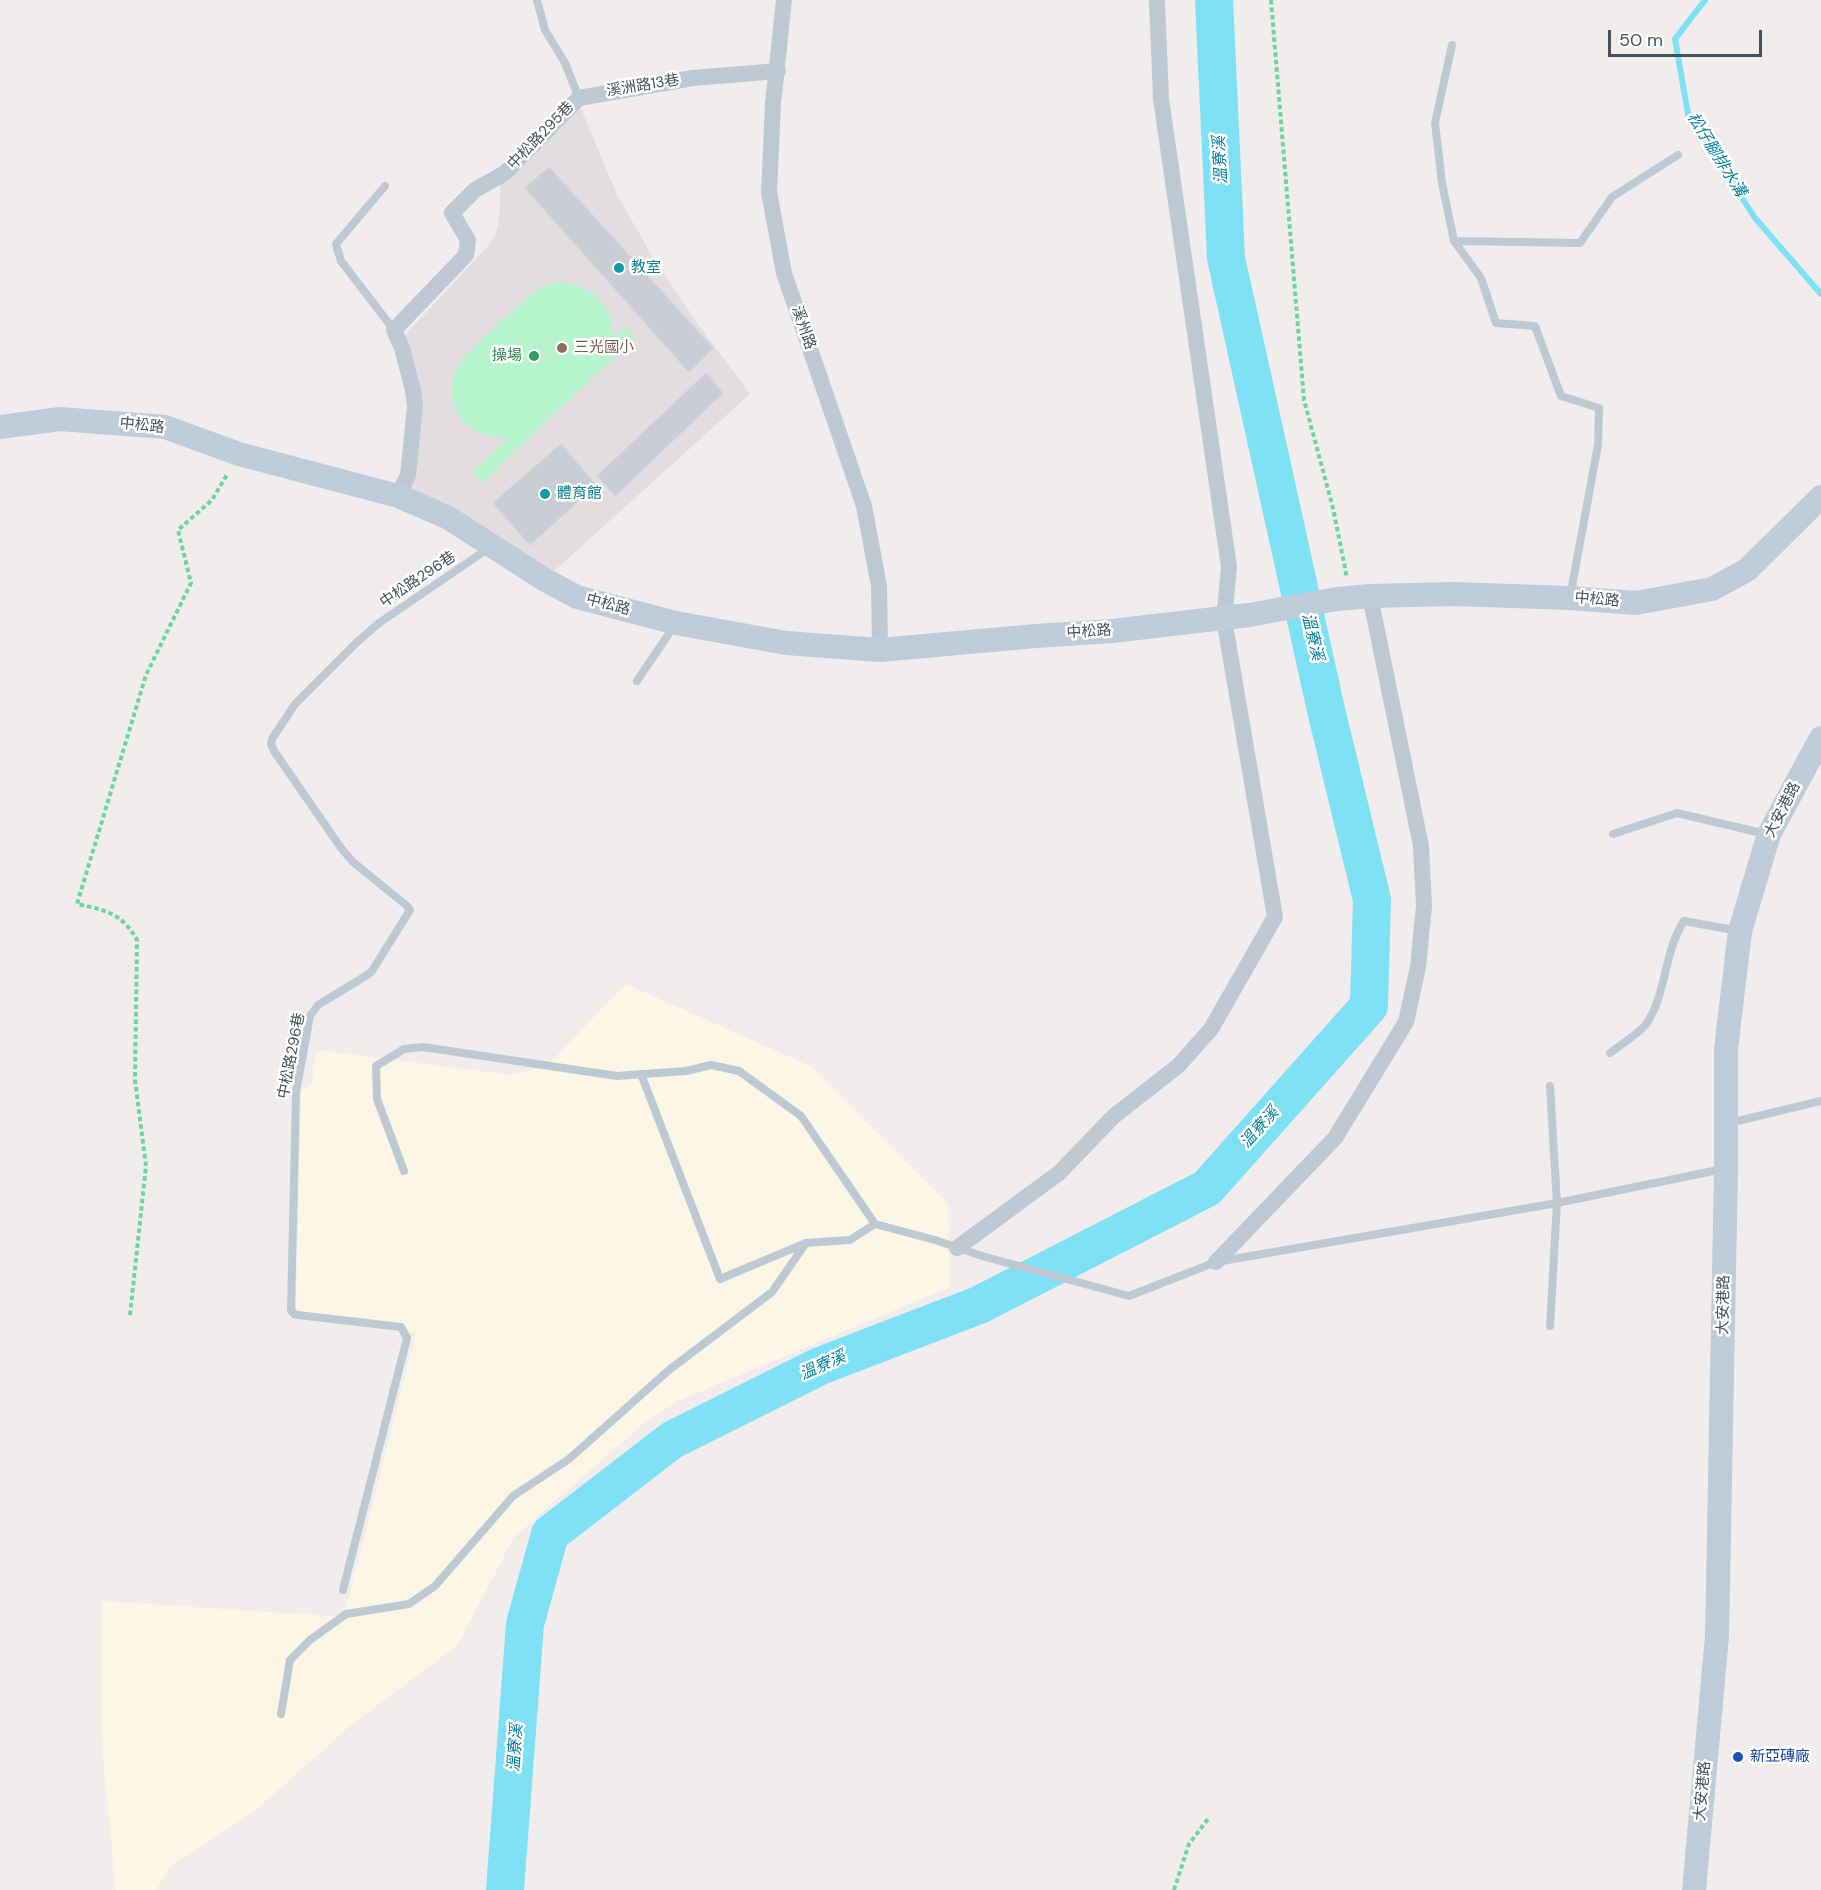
<!DOCTYPE html>
<meta charset="utf-8">
<style>
body{margin:0}
#map{position:relative;width:1821px;height:1890px;overflow:hidden;background:#f1eded;font-family:"DM Sans",sans-serif}
canvas{display:block}
.scale{position:absolute;left:1608px;top:30px;width:154px;height:27px;box-sizing:border-box;border:3px solid #44525d;border-top:0;padding-left:8px;font-size:18px;line-height:21px;white-space:nowrap;color:#44525d;-webkit-text-stroke:4px #fff;paint-order:stroke}
</style>
<div id="map">
<canvas width="1821" height="1890"></canvas>
<div class="scale">50 m</div>
</div>
<script>
const context = document.querySelector('canvas').getContext('2d');
context.lineJoin = 'round';
function paint(path, color) { context.fillStyle = color; context.fill(path, 'evenodd'); }
function strokePath(path, color, width, dash) { context.strokeStyle = color; context.lineWidth = width; context.lineCap = dash ? 'butt' : 'round'; context.setLineDash(dash || []); context.stroke(path); }
function drawText(font, color, halo, rows, align = 'center') {
  context.font = font + ' "DM Sans","Noto Sans TC",sans-serif'; context.lineWidth = 5; context.setLineDash([]); context.textBaseline = 'middle'; context.strokeStyle = halo; context.fillStyle = color; for (const [text, x, y, turn = 0] of rows) {
    context.save(); context.translate(x, y); context.rotate((+turn || 0) * Math.PI / 180); context.textAlign = isNaN(turn) ? turn : align; if (halo) context.strokeText(text, 0, 0); context.fillText(text, 0, 0); context.restore();
  }
}
const commercial = new Path2D(`
 M626 984 812 1067 948 1204 950 1287 680 1400 644 1423 514 1537 457 1646 352 1724 256 1810 173 1864 156 1890H116L102 1747 101 1601 344 1617 416 1333 296 1313 301 1091 312 1082 316 1050 511 1075 547 1066Z`);
const education = new Path2D(`
 M577 99 617 195 654 259 700 327 750 394 543 581 394 494 409 464 405 335 488 246 496 233 499 220 501 180Z`);
const green = new Path2D(`
 M562 282C592 286 615 308 613 338L625 327 635 337 482 483 472 473 509 438C491 438 471 433 460 417 452 405 449 386 454 373 460 357 520 304 535 291L543 286Z`);
const stream = new Path2D(`
 M1705 0 1675 39 1688 114 1755 218 1821 294`);
const river = new Path2D(`
 M505 1890 525 1624 550 1534 672 1440 820 1366 979 1305 1207 1188 1369 1006 1372 900 1326 710 1226 258 1214 0`);
const building = new Path2D(`
 M549 167 713 348 689 372 525 188Z
 M706 373 723 393 615 496 597 476Z
 M561 444 596 485 530 545 493 503Z`);
const path = new Path2D(`
 M1271 0 1304 400 1333 508 1347 578
 M130 1315 146 1166 135 1080 137 940C122 913 105 910 77 904L146 675 191 583 178 530 212 500 228 473
 M1174 1890 1189 1844 1208 1819`);
const lane = new Path2D(`
 M537 0 545 30 565 63 579 98
 M1452 45 1435 123 1442 183 1454 241 1481 278 1496 323 1535 326 1561 396 1599 408 1598 445 1570 597
 M385 186 336 244 341 261 394 330
 M1454 241 1580 243 1612 197 1678 155
 M637 681 674 626
 M1613 834 1677 813 1766 834
 M1610 1053C1620 1045 1640 1033 1647 1023 1667 992 1664 951 1684 921L1739 931
 M641 1074 720 1279 806 1243 850 1240 875 1224
 M1729 1123 1821 1101
 M404 1171 377 1099 376 1066 404 1049 423 1047 617 1076 686 1071 711 1065 739 1071 801 1116 875 1224 935 1240 982 1256 1129 1296 1216 1262 1557 1203 1723 1169
 M1550 1326 1557 1203 1550 1086
 M343 1590 407 1338 401 1327 298 1315 294 1314 291 1310 296 1092 310 1016 318 1005 364 977 372 971 410 910 406 905 353 862 341 848 274 751 271 744 272 739 295 704 356 643 379 623 489 548
 M281 1714 290 1660 310 1640 346 1614 409 1604 435 1586 513 1496 569 1459 669 1370 772 1292 806 1243`);
const street = new Path2D(`
 M784 0 773 104 769 192 784 273 864 506 879 586 880 650
 M398 496 408 475 415 406 413 390 402 348 394 330 466 255 468 240 452 213 475 190 505 173 579 98 693 78 778 71
 M957 1248 1059 1173 1114 1116 1178 1066 1211 1029 1275 917 1224 619 1229 567 1161 99 1157 0
 M1216 1262 1335 1138 1406 1022 1418 967 1424 906 1421 846 1370 596`);
const secondary = new Path2D(`
 M0 427 60 419 165 427 239 454 398 496 447 517 545 580 577 597 676 623 786 643 880 650 1036 636 1112 631 1249 615 1337 599 1370 596 1454 594 1570 598 1636 603 1712 589 1747 570 1821 497
 M1694 1890 1717 1636 1726 1169V1049L1740 931 1769 834 1821 738`);
const markers = [
 [619,268,6,"#0f9aa8"],
 [562,348,6,"#8d6e63"],
 [534,356,6,"#2e9e5b"],
 [545,494,6,"#0f9aa8"],
 [1738,1757,6,"#1a4fb4"]
];
const streetNames = [
 ["溪洲路13巷",643,86,-9],
 ["中松路295巷",541,136,-46],
 ["溪州路",803,328,71],
 ["中松路",142,426,6],
 ["中松路296巷",418,580,-34],
 ["中松路",1597,600,5],
 ["中松路",608,605,15],
 ["中松路",1089,632,-4],
 ["大安港路",1783,810,-63],
 ["中松路296巷",292,1056,-79],
 ["大安港路",1724,1305,-89],
 ["大安港路",1703,1791,-85]
];
const cultureNames = [
 ["教室",631,268],
 ["體育館",557,494]
];
const educationNames = [
 ["三光國小",574,348]
];
const leisureNames = [
 ["操場",522,356]
];
const transitNames = [
 ["新亞磚廠",1750,1757]
];
const waterNames = [
 ["松仔腳排水溝",1716,155,58],
 ["溫寮溪",1221,160,-93],
 ["溫寮溪",1312,637,77],
 ["溫寮溪",1260,1128,-48],
 ["溫寮溪",823,1366,-24],
 ["溫寮溪",516,1748,-86]
];
paint(commercial, '#fef6e4');
paint(education, '#e2dedf');
paint(green, '#b6f4cc');
strokePath(stream, '#7ee0f5', 6);
strokePath(river, '#7ee0f5', 38);
paint(building, '#c9ccd4');
strokePath(building, '#d1d4da', 1.5);
strokePath(path, '#6ad59e', 4, [4.5, 3]);
strokePath(lane, '#bcc9d2', 8);
strokePath(street, '#bcc9d2', 16);
strokePath(secondary, '#becbd9', 24);
for (const [x, y, r, color] of markers) { const dot = new Path2D(); dot.arc(x, y, r, 0, 2 * Math.PI); context.fillStyle = color; context.fill(dot); strokePath(dot, '#fff', 2); }
drawText('15px', '#44525d', '#fff', streetNames);
drawText('15px', '#0d838f', '#fff', cultureNames, 'left');
drawText('15px', '#785e54', '#fff', educationNames, 'left');
drawText('15px', '#27864d', '#fff', leisureNames, 'right');
drawText('15px', '#164399', '#fff', transitNames, 'left');
drawText('italic 16px', '#037f9c', '#fff', waterNames);
</script>
